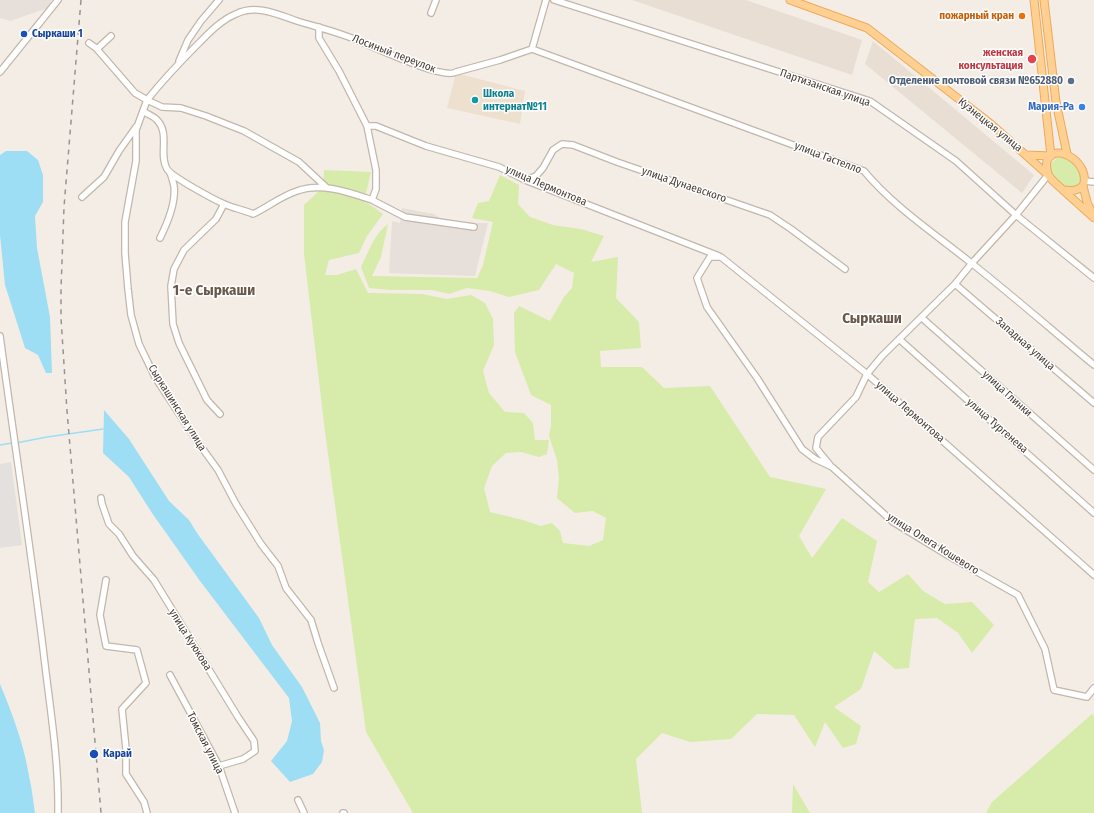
<!DOCTYPE html>
<meta charset="utf-8">
<style>
body{margin:0}
canvas{display:block;background:#f4ede5}
</style>
<canvas width="1094" height="813"></canvas>
<script>
const context = document.querySelector('canvas').getContext('2d');
context.lineJoin = 'round';
function paint(path, color) { context.fillStyle = color; context.fill(path, 'evenodd'); }
function strokePath(path, color, width, dash) { context.strokeStyle = color; context.lineWidth = width; context.lineCap = dash ? 'butt' : 'round'; context.setLineDash(dash || []); context.stroke(path); }
function drawText(font, color, halo, rows, align = 'center') {
  context.font = font + ' "Fira Sans Condensed",sans-serif'; context.lineWidth = 3; context.setLineDash([]); context.textBaseline = 'middle'; context.strokeStyle = halo; context.fillStyle = color; for (const [text, x, y, turn = 0] of rows) {
    context.save(); context.translate(x, y); context.rotate((+turn || 0) * Math.PI / 180); context.textAlign = isNaN(turn) ? turn : align; if (halo) context.strokeText(text, 0, 0); context.fillText(text, 0, 0); context.restore();
  }
}
const residential = new Path2D(`
 M632 0H746L862 40 852 75Z
 M873 41 1034 175 1022 193 865 64Z`);
const industrial = new Path2D(`
 M0 0H51L48 8 10 21 0 18Z
 M402 208 434 214 447 223H488L475 276 389 273 392 221 400 223Z`);
const education = new Path2D(`
 M456 73 525 91 520 124 447 108Z`);
const green = new Path2D(`
 M1057 158C1069 156 1075 165 1081 173 1081 176 1081 181 1080 183 1073 197 1049 178 1050 164Z
 M324 170 371 172 364 202 369 204 383 214 367 236 359 253 329 260 325 275H337L356 269 368 293 422 294 447 299 471 295 485 303 493 319 494 345 483 371 489 393 505 412 524 413 533 423 535 440H549L547 454 539 457 521 452 506 453 492 466 484 488 490 512 523 520 541 526 552 523 560 531 563 543 589 546 603 540 606 518 593 511 575 513 557 498 559 478 557 460 549 436 551 425V405L531 395 515 352 514 313 519 306 550 321 564 297 572 288 574 273 556 264 539 290 509 297 490 291 467 288 449 294 432 290H390L369 288 361 267C368 253 374 234 388 224L381 257 372 276 477 278 483 265 493 222 472 218 478 203 489 201 500 175 519 185 518 204 530 217 553 225 581 229 604 236 591 262 618 257 616 298 639 322 641 348 600 351 601 367H642L664 388 710 386 770 477 826 489 799 536 812 558 842 518 877 541 868 582 879 592 908 574 923 591 945 604 972 602 994 625 972 653 958 633 937 618 915 619 909 668 895 669 874 651 861 689 834 707 861 726 856 744 843 748 825 722 815 747 794 715 757 714 731 739 690 742 662 733 636 759 642 813H413L366 732 325 432 304 254V205L321 189 323 190Z
 M1092 714 1094 716V813H986L992 802Z
 M793 784 810 813H792Z`);
const parking = new Path2D(`
 M11 462 22 545 0 548V464Z`);
const water = new Path2D(`
 M6 151H27L38 160 43 175V202L35 216 37 248 50 317 52 373H46L38 355 25 348 5 285 0 235V155Z
 M104 410 129 439 169 501 189 520 197 533 259 618 272 645 302 687 320 723 321 741 324 750 322 762 313 774 290 782 271 761 287 741 292 721 289 698 200 581 152 513 129 477 103 453Z
 M0 684C12 713 24 744 29 776 32 788 33 801 35 813H0Z`);
const stream = new Path2D(`
 M16 443 47 437 103 429
 M0 445 12 443`);
const minor = new Path2D(`
 M554 0 870 101 956 161 1016 215 1094 278
 M431 13 436 0
 M89 43 96 48 135 93 147 100C163 80 180 62 198 44 209 33 221 20 236 14 256 4 277 14 297 21 313 26 330 30 346 36 365 42 442 81 456 72L500 60 532 49
 M97 49 111 36
 M532 49 864 171C893 206 935 234 970 262 1012 295 1053 331 1094 365
 M532 49 546 0
 M179 61 188 40 201 21 219 0
 M0 72 58 0
 M143 111C147 114 153 116 156 119 171 133 158 154 167 169 172 177 213 199 224 204 233 208 244 210 253 214 268 207 281 196 297 191 321 182 348 192 372 200L376 189V170L367 126 339 71 319 38V27
 M367 126H376L426 146 499 167 525 180 719 256
 M525 180 536 176 543 168 553 150 562 144 573 145 617 162 770 215 791 229 845 269
 M1085 181 1094 182
 M327 188 299 162 244 131 206 116 181 108 162 107 147 100 136 130V161L125 222V253L128 289 131 315 139 344 155 377 197 441 218 470 236 504 261 544 278 566 286 588 311 620 318 643 334 688
 M82 197 104 177 119 151 136 127
 M372 200 405 217 474 227
 M160 238C167 224 176 202 174 186 173 182 172 177 170 173
 M955 284 1094 403
 M922 318 1094 470
 M0 336C14 440 30 544 43 648 49 702 59 758 58 813
 M899 339 1094 513
 M220 414 207 400 179 343 173 324 171 286 174 269 184 250 216 219 224 204
 M830 465 816 448 818 437 856 397 867 374 882 356 955 284 972 263 1016 215 1048 175
 M101 498 102 504 109 524 119 534 133 556 154 580 238 717 254 741 255 751 243 759 219 766
 M1094 575 867 374 721 257H710L697 278 707 307 757 378 802 449 815 459 832 467 893 522 949 556 1018 595 1045 649 1054 690 1087 697 1094 688
 M106 580 100 615 106 646 137 650 146 683 122 709 126 749V774L144 802 147 813
 M170 675 219 766 235 813
 M298 800 304 813
 M343 813H344`);
const major = new Path2D(`
 M790 0 867 28 991 124 1048 175
 M1044 0 1056 102 1067 154
 M1027 155 1051 156 1034 0
 M1083 186 1087 202 1093 216
 M1063 190C1072 191 1077 191 1083 186 1092 164 1055 140 1047 161 1046 165 1047 172 1049 176 1053 182 1059 186 1064 191 1074 200 1084 209 1094 218`);
const rail = new Path2D(`
 M81 0 64 207 61 289V318L67 411 101 813`);
const markers = [
 [1022,16,4,"#e8710a"],
 [24,34,4,"#1a4fb4"],
 [1032,59,5,"#e0444e"],
 [1071,81,4,"#5c6f8a"],
 [475,100,4,"#0f9aa8"],
 [1082,107,4,"#3f7fe0"],
 [94,754,5,"#1a4fb4"]
];
const foodNames = [
 ["пожарный кран",1014,16]
];
const transitNames = [
 ["Сыркаши 1",32,34],
 ["Карай",103,754]
];
const healthNames = [
 ["женская",1023,53],
 ["консультация",1023,66]
];
const streetNames = [
 ["Лосиный переулок",394,54,21],
 ["Партизанская улица",825,88,19],
 ["Кузнецкая улица",990,125,39],
 ["улица Гастелло",828,158,21],
 ["улица Дунаевского",684,185,19],
 ["улица Лермонтова",546,186,23],
 ["Западная улица",1025,344,41],
 ["улица Глинки",1007,394,42],
 ["Сыркашинская улица",177,408,58],
 ["улица Лермонтова",910,412,41],
 ["улица Тургенева",997,426,41],
 ["улица Олега Кошевого",933,544,32],
 ["улица Куюкова",190,640,58],
 ["Томская улица",205,743,63]
];
const serviceNames = [
 ["Отделение почтовой связи №652880",1063,81]
];
const cultureNames = [
 ["Школа",483,94],
 ["интернат№11",483,107]
];
const shopNames = [
 ["Мария-Ра",1074,107]
];
const districtNames = [
 ["1-е Сыркаши",214,291],
 ["Сыркаши",872,319]
];
paint(residential, '#e8ded3');
paint(industrial, '#e6dfda');
paint(education, '#eee0ce');
paint(green, '#d7ebab');
paint(parking, '#e4e0dd');
paint(water, '#9ddef4');
strokePath(stream, '#9ddef4', 1.5);
strokePath(minor, '#c3b6aa', 8);
strokePath(major, '#ebaa5c', 9);
strokePath(minor, '#fff', 5.5);
strokePath(major, '#ffd092', 7);
strokePath(rail, '#959595', 1.5, [5, 5]);
for (const [x, y, r, color] of markers) { const dot = new Path2D(); dot.arc(x, y, r, 0, 2 * Math.PI); context.fillStyle = color; context.fill(dot); strokePath(dot, '#fff', 1.5); }
drawText('bold 11px', '#c56008', '#fff', foodNames, 'right');
drawText('bold 11px', '#164399', '#fff', transitNames, 'left');
drawText('bold 11px', '#be3a42', '#fff', healthNames, 'right');
drawText('11px', '#463c34', '#fff', streetNames);
drawText('bold 11px', '#4e5e75', '#fff', serviceNames, 'right');
drawText('bold 11px', '#0d838f', '#fff', cultureNames, 'left');
drawText('bold 11px', '#366cbe', '#fff', shopNames, 'right');
drawText('bold 15px', '#6a594b', '#fff', districtNames);
</script>
